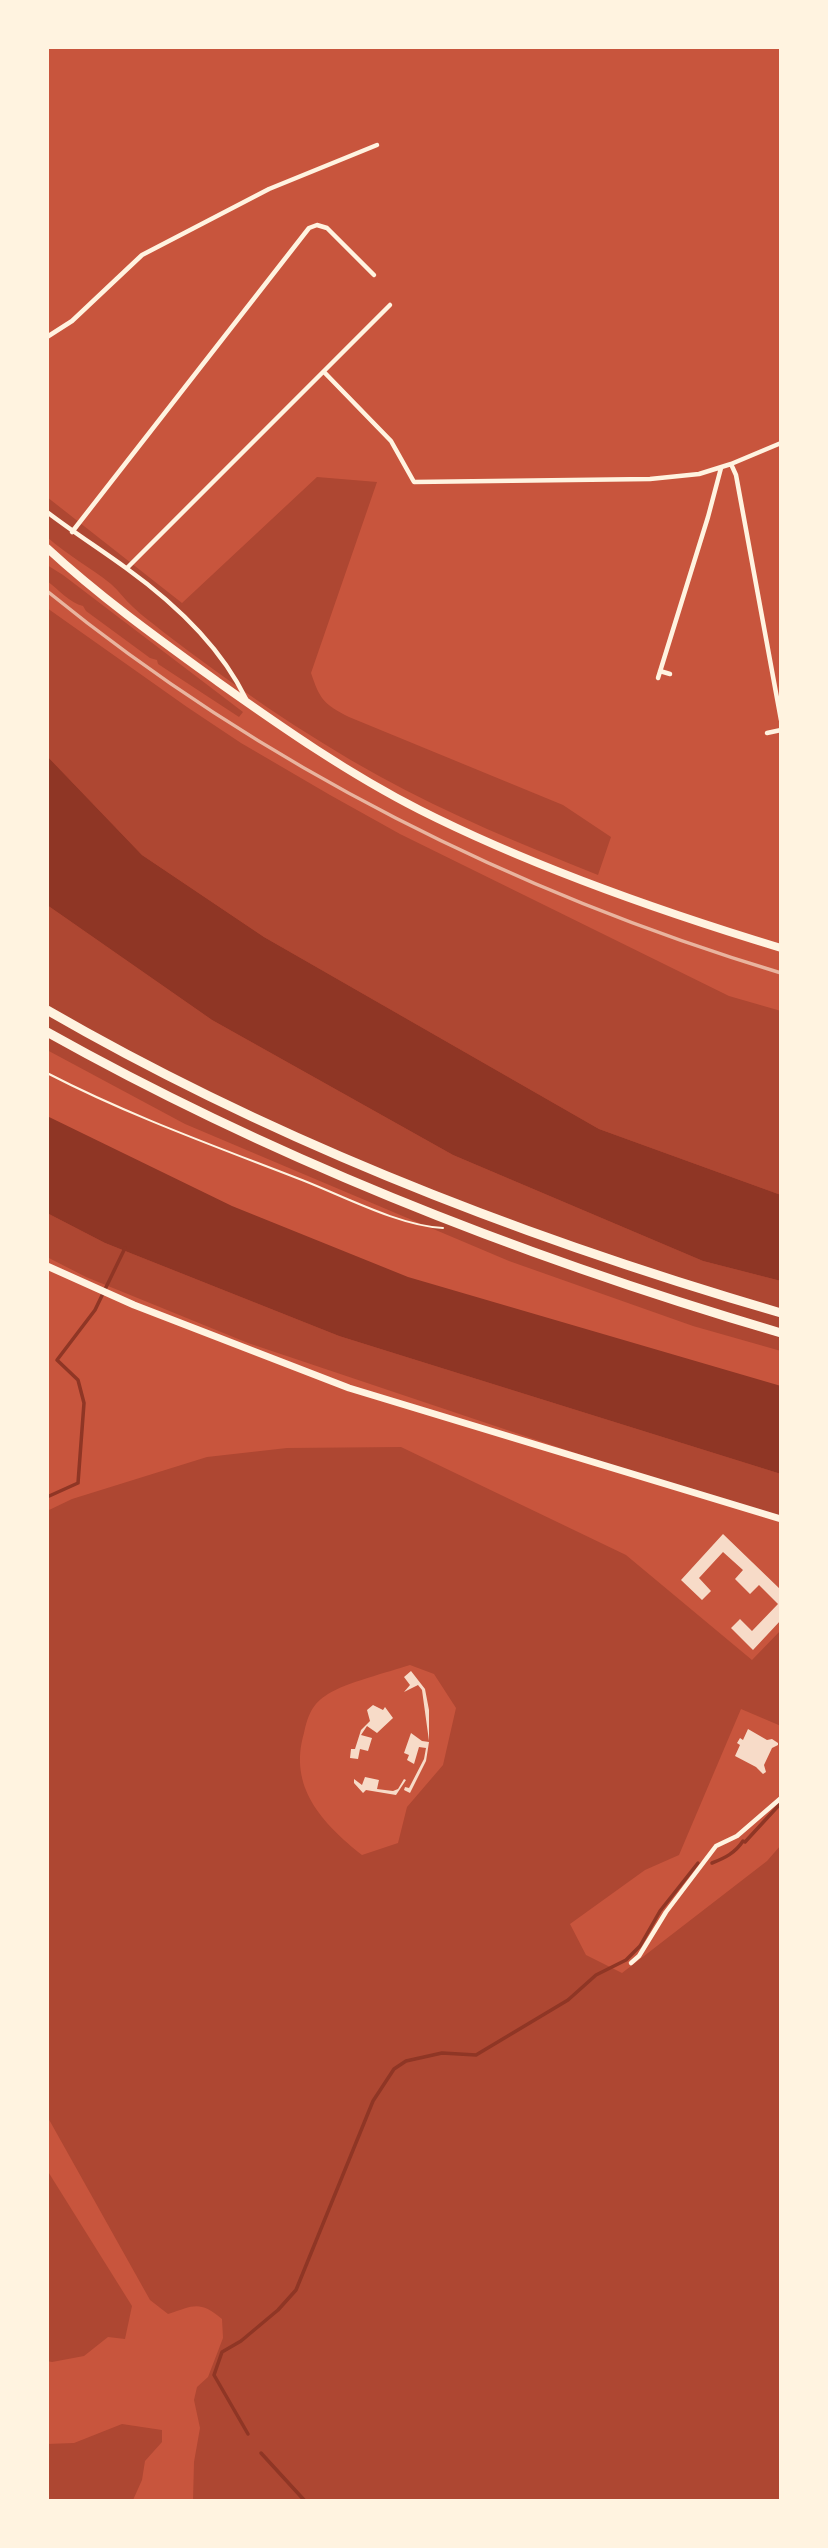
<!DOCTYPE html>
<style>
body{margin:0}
#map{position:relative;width:828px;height:2548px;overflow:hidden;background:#c8553d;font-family:Mulish,sans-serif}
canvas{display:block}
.frame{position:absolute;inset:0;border:49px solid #fff3e0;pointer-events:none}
</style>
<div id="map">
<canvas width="828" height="2548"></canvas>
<div class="frame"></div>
</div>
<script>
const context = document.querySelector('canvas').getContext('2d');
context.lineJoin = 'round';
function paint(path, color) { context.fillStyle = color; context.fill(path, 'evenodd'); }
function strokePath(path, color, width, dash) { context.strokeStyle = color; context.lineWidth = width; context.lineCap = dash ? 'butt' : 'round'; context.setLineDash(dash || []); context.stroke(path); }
const green = new Path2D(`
 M317 477 377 482 311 673C320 700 324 704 349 717L563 805 611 837 598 875C523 845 450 815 379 776 303 734 231 684 162 631 153 623 142 616 133 607 125 600 119 591 111 584 90 567 67 555 47 537V497L182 603Z
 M47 565 63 575 243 712 239 717 158 664 157 660 150 658 86 611 83 606C70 603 58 589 47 581Z
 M47 608 187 707 241 743 330 795 400 834 729 996 781 1011V1195L599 1129 264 937 142 855 47 756Z
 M47 905 212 1020 453 1155 703 1261 781 1281V1351L693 1326 509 1261 185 1124 47 1050Z
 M47 1213 105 1243 339 1336 781 1474V1522L248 1343 86 1277 47 1257Z
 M401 1447 626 1555 752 1660 781 1630V1726L741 1709 679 1855 645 1870 570 1924 586 1955 622 1973 767 1861 781 1845V2501H193L194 2462 200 2428 194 2400 197 2387 208 2377 223 2338 222 2319C199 2300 194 2306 168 2314L150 2300 47 2116V1511L72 1499 207 1457 287 1448ZM410 1665 434 1674 456 1708 443 1765 407 1807 398 1843 362 1855C322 1823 288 1787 304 1733 308 1715 312 1704 328 1694 345 1683 389 1672 410 1665Z
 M47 2170 132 2306 125 2339 108 2337 84 2356 52 2362 47 2361Z
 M122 2424 162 2430V2442L145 2461 142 2480 133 2500 47 2501V2444L74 2443Z`);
const water = new Path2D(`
 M47 756 142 855 264 937 599 1129 781 1195V1281L703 1261 453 1155 212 1020 47 905Z
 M47 1116 232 1206 408 1277 781 1386V1474L339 1336 105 1243 47 1213Z`);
const stream = new Path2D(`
 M47 1497 78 1483 84 1403 78 1380 57 1360 95 1310 125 1248
 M712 1863C725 1858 735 1853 743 1841L745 1842 780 1804
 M248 2434 214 2375 222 2352 241 2341 278 2310 296 2290 373 2101 394 2069 406 2061 442 2053 476 2055 568 2000 596 1975 626 1960 640 1946 660 1911 698 1863
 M261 2453 305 2501`);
const building = new Path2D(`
 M723 1534 781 1590V1620L753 1650 731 1628 740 1619 752 1631 778 1604 759 1585 750 1594 735 1579 743 1570 723 1552 699 1578 711 1591 702 1600 681 1580Z
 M411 1671 425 1689 429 1710V1741L422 1690 418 1685 404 1692 410 1685 404 1677Z
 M373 1705 383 1710 385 1707 393 1718 377 1733 367 1726 361 1735 372 1738 368 1751 360 1749 358 1759 350 1758 351 1749H355L361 1730 370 1721 367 1710Z
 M748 1729 767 1740 772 1739 778 1743V1745L772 1748 764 1765 766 1772 763 1774 756 1767 735 1756 740 1745 737 1743 740 1738 743 1740Z
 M411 1733 422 1741 429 1742 426 1761 410 1793 404 1790 405 1787 409 1788 424 1759 426 1748 419 1747 414 1764 407 1760 409 1755 404 1753Z
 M365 1777 379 1780 377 1789 393 1791 398 1789 404 1779 406 1780 396 1795 366 1790 363 1793 354 1783V1779L362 1785Z`);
const path = new Path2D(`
 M47 1073C130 1116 220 1148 307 1182 347 1198 401 1226 443 1228`);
const minor = new Path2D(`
 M47 337 72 321 142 255 269 189 377 145
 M325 373 391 441 414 482 650 479 699 474 731 464 781 443
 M731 464 736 475 781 720
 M47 512C73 532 100 549 126 568 173 602 221 647 246 699
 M72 532 309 228 317 225 327 228 374 275
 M127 568 390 305
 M660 671 670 674
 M658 678 708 517 721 468
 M767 733 781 730
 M631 1963 639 1956 666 1912 716 1846 737 1836 781 1798`);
const secondary = new Path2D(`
 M47 1266 134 1305 349 1388 781 1519`);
const primary = new Path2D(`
 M47 548C100 597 160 640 218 682 283 728 349 774 420 810 533 867 659 911 781 948`);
const motorway = new Path2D(`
 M47 1010C277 1143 527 1239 781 1313
 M47 1032C279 1162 526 1258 781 1333`);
const rail = new Path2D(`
 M47 591C263 767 516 893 781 973`);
paint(green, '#ae4732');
paint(water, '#8f3625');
strokePath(stream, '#8f3625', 3.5);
paint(building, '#f7dbc8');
strokePath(path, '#fff3e0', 2);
strokePath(minor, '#fff3e0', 4.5);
strokePath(secondary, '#fff3e0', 7);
strokePath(primary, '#fff3e0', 8);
strokePath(motorway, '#fff3e0', 9);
strokePath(rail, '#e9b49f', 3.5);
</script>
